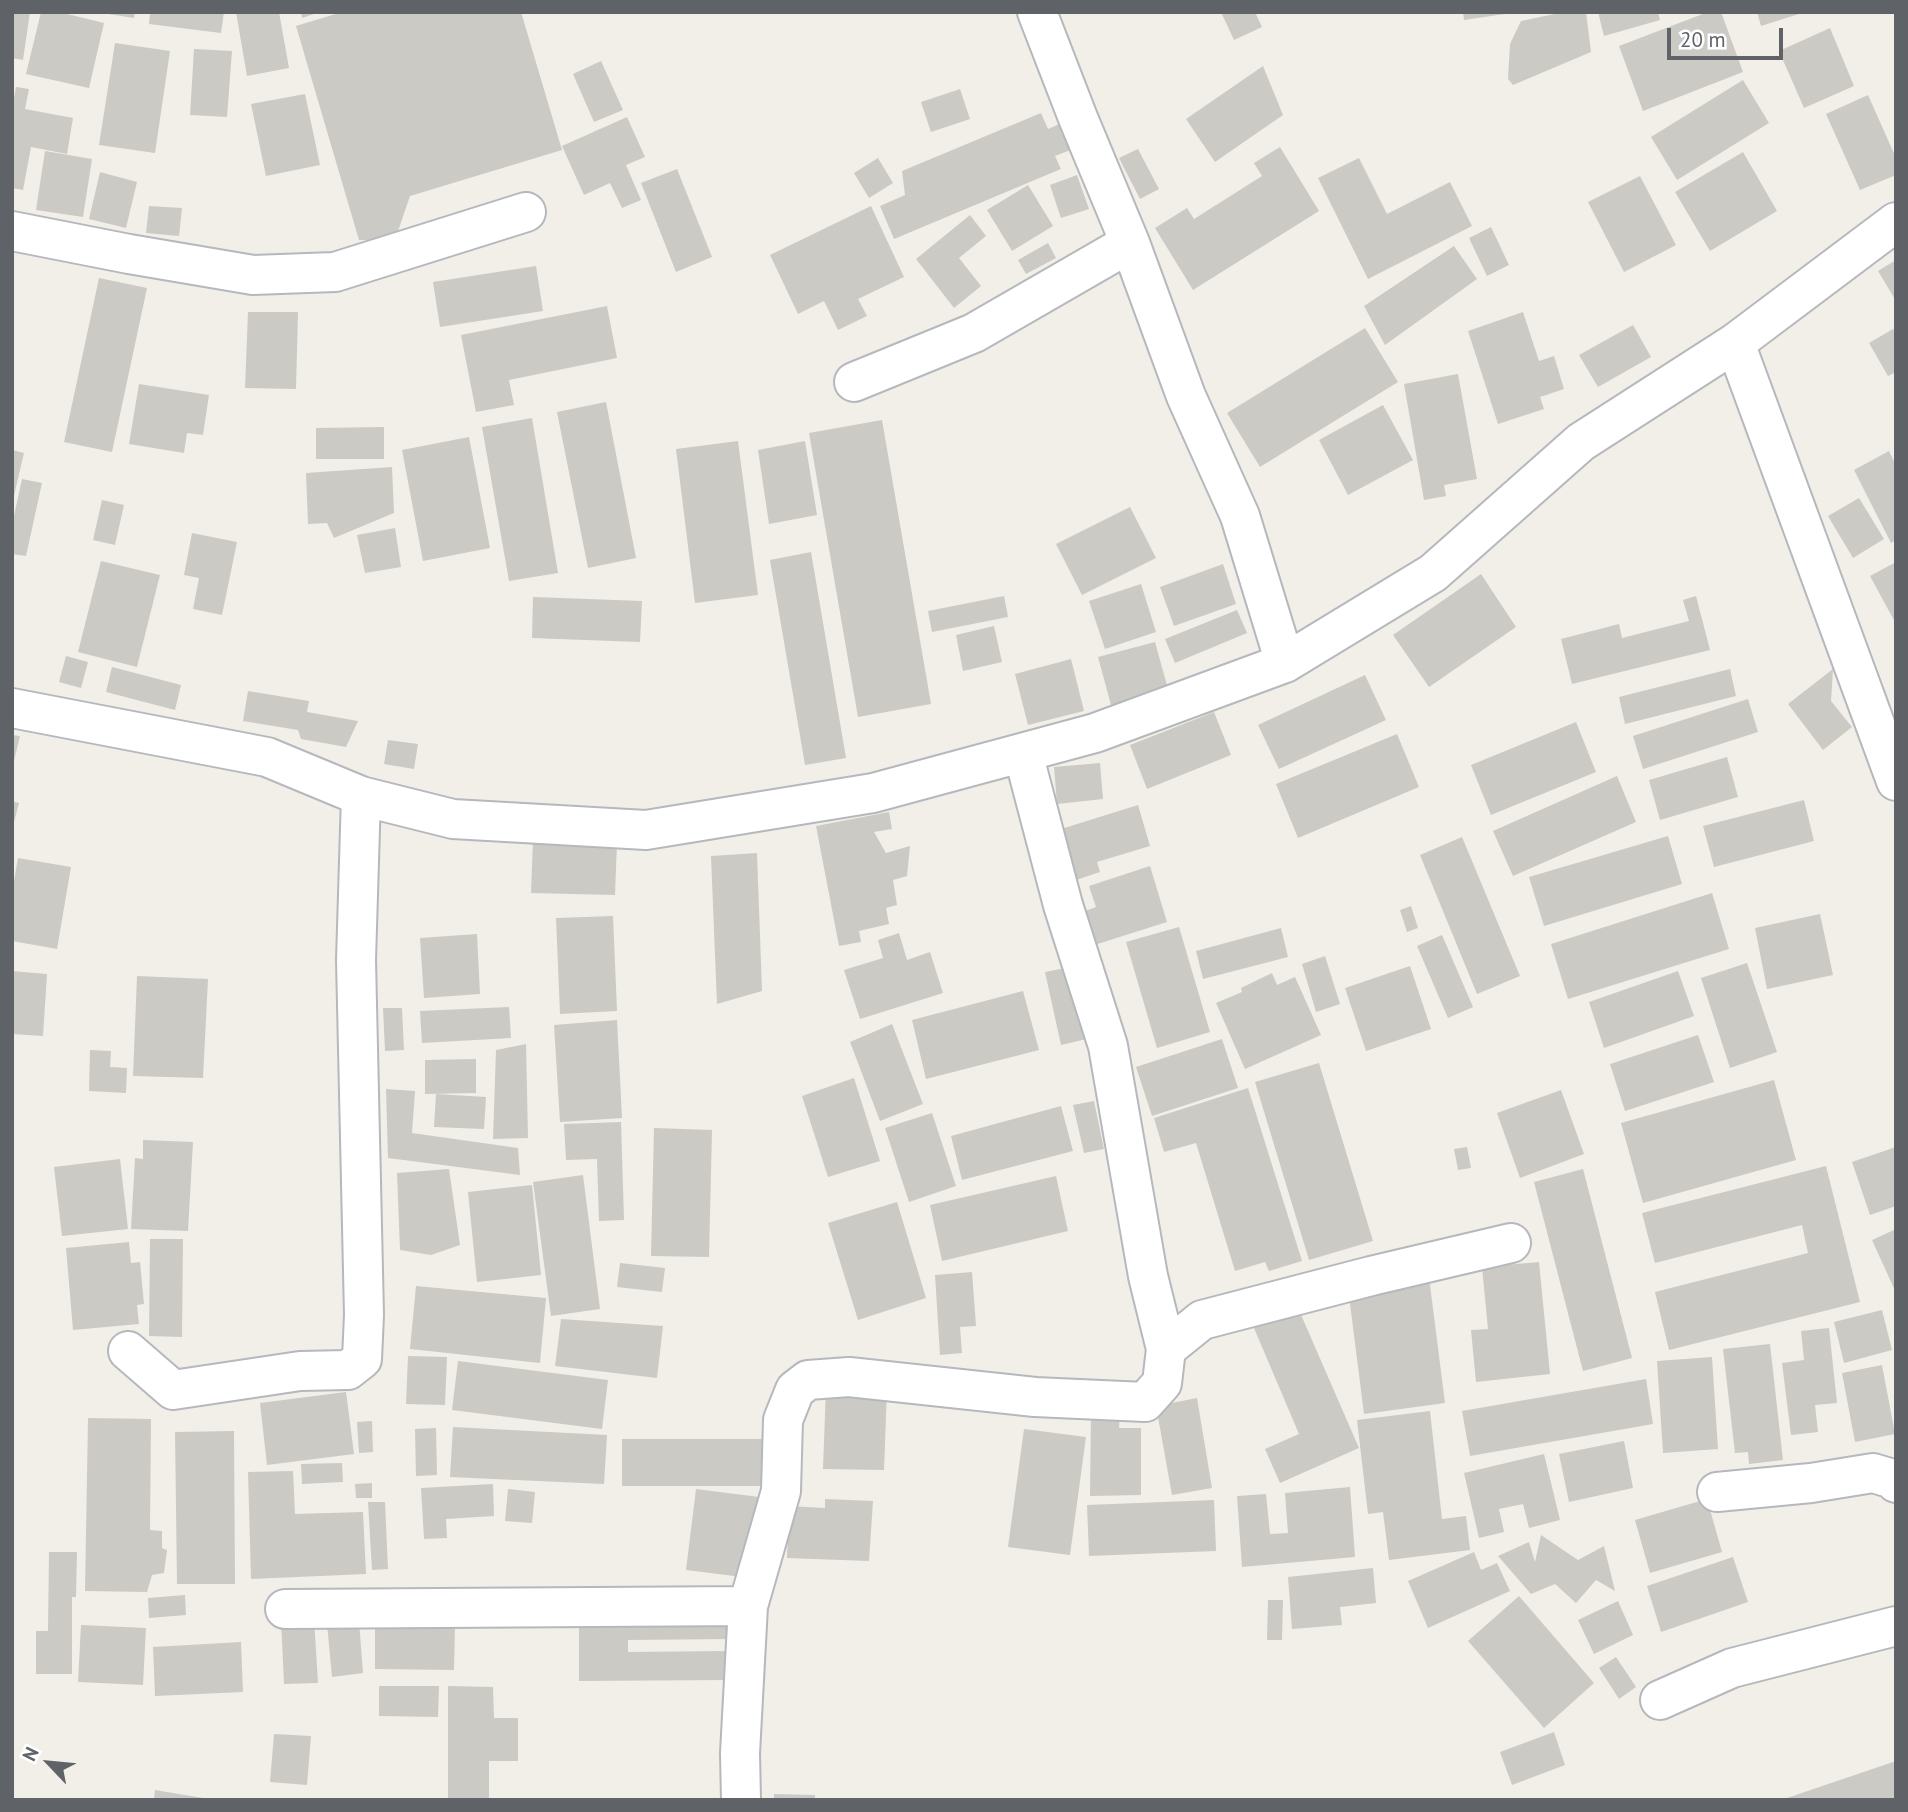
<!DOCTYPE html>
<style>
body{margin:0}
#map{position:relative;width:1908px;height:1812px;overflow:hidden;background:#f1efe8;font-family:"PT Sans",sans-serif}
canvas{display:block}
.frame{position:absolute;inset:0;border:14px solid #5f6368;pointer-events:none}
.north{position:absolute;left:14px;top:1728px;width:70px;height:70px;-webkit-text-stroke:5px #fff;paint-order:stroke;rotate:296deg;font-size:19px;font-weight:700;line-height:28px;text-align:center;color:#5f6368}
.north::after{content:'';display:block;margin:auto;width:24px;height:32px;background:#5f6368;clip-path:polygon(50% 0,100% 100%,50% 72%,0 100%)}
.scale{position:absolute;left:1667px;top:28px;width:116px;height:32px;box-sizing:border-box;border:4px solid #5f6368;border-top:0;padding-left:9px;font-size:21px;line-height:24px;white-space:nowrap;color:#5f6368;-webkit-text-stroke:5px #fff;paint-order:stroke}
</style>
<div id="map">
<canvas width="1908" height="1812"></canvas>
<div class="frame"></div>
<div class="north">N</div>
<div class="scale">20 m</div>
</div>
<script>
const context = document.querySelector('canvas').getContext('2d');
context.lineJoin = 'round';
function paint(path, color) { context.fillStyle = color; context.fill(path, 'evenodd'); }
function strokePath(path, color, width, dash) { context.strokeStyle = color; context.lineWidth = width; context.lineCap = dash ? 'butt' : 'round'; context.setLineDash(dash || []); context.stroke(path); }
const building = new Path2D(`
 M12 12H30L23 60 12 58Z
 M41 12H59L104 23 89 88 26 74Z
 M108 12H135L134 18 108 14Z
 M150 12H224L221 33 149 24Z
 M236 12H279L289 68 247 76Z
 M301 12H317V13L302 18Z
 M342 12H521L562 150 410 196 395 240H359L296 26Z
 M1221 12H1255L1262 27 1234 40Z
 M1463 12H1505V14L1464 20Z
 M1564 12H1586L1591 52 1513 85 1508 79 1510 44 1521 21Z
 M1598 12H1658L1660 20 1604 36Z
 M1708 12H1721L1743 72 1643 111 1619 46Z
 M1757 12H1802V13L1761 26Z
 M1830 28 1854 86 1804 108 1779 51Z
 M115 43 170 51 155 153 99 145Z
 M194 49 232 51 227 117 190 115Z
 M601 61 623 110 594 122 573 74Z
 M1263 66 1283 115 1215 162 1186 119Z
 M1743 80 1769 123 1677 180 1651 137Z
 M16 87 29 89 25 109 73 118 67 154 31 147 23 190 12 188V108Z
 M960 89 970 119 931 132 921 102Z
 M305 94 320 165 266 176 251 104Z
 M1868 95 1896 158V175L1860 190 1826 114Z
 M1041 113 1048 129 1062 123 1073 149 1055 156 1061 169 894 239 880 206 905 195 902 171Z
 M627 117 645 157 626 165 641 200 622 208 610 183 584 195 562 146Z
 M1280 147 1319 211 1193 290 1155 228 1187 208 1194 219 1262 176 1254 163Z
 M1138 149 1159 189 1140 199 1119 158Z
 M45 151 92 159 83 217 36 210Z
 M1743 152 1777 211 1710 251 1675 192Z
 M878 158 893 183 869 198 854 173Z
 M1359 158 1387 214 1450 182 1472 226 1368 279 1318 178Z
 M677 169 712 257 676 272 641 183Z
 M100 172 137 182 126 228 89 219Z
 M1077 175 1089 209 1061 218 1050 185Z
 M1640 176 1676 245 1624 272 1588 202Z
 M1028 185 1053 226 1012 251 987 210Z
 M149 206 182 208 179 236 146 233Z
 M871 206 904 277 858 299 867 316 838 330 824 301 798 314 770 255Z
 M970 215 986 236 959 258 981 286 954 308 916 259Z
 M1491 227 1509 265 1487 276 1469 238Z
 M1048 243 1056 258 1026 274 1018 260Z
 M1454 246 1477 279 1385 345 1364 306Z
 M1896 260V301L1878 271Z
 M536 266 543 311 440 327 433 282Z
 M99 278 147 288 112 452 64 442Z
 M607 306 617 358 509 380 514 405 476 412 461 335Z
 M248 312H298L296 389 245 388Z
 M1523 312 1539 361 1554 356 1564 389 1540 397 1544 409 1498 424 1468 331Z
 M1633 325 1651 357 1598 387 1579 355Z
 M1365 328 1398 382 1260 467 1227 413Z
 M1893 329 1896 333V372L1888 376 1869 343Z
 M1458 374 1477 479 1444 485 1446 496 1424 500 1404 384Z
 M139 384 209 395 203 435 187 433 184 453 129 444Z
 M606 402 636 558 588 568 557 412Z
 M1383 405 1413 460 1348 495 1319 440Z
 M532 418 558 573 509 581 482 427Z
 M882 420 931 704 858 717 809 433Z
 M384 427V459H316V428Z
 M469 437 490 548 423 561 402 450Z
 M738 441 758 595 695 603 676 449Z
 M805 441 817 515 769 524 758 450Z
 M12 450 24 453 13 500H12Z
 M1889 451 1896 465V540L1891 543 1854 470Z
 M392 467 394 513 334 538 327 523 308 524 306 473Z
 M22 479 42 483 26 556 12 554V525Z
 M1859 498 1884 539 1853 558 1828 516Z
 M102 500 124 505 115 545 93 540Z
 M1130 507 1156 558 1082 595 1056 544Z
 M395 528 401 567 365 573 357 535Z
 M192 533 237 542 222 615 193 609 199 578 184 575Z
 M811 552 846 758 805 765 770 560Z
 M101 561 160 575 137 667 78 652Z
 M1896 562V624L1870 576Z
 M1223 564 1236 604 1174 626 1160 587Z
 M1481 574 1516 627 1429 687 1393 635Z
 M1141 584 1156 632 1105 649 1089 601Z
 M1004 596 1008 617 932 632 928 611Z
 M1696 596 1710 650 1572 684 1561 639 1619 624 1622 638 1689 621 1683 600Z
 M533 597 642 601 640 642 532 638Z
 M1237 610 1247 633 1175 663 1165 639Z
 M994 626 1002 662 963 671 956 635Z
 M1155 642 1168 689 1111 705 1098 657Z
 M66 656 88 662 81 688 59 682Z
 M1071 659 1084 711 1028 725 1015 674Z
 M112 667 181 685 175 710 106 692Z
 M1730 669 1736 696 1625 724 1619 697Z
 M1833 669 1831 701 1852 727 1823 750 1788 704Z
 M1365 675 1386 720 1279 769 1258 725Z
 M248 691 309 701 307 712 358 721 346 747 301 739 298 730 243 721Z
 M1748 699 1758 732 1643 769 1633 736Z
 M1214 712 1231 755 1147 789 1130 745Z
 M1576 722 1596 772 1491 815 1471 765Z
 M1397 734 1419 787 1298 838 1276 784Z
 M12 735 20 736 13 765H12Z
 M388 740 418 744 414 769 384 764Z
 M1727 757 1738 797 1660 820 1649 780Z
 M1100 763 1103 799 1057 804 1054 767Z
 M1617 776 1636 822 1513 876 1493 831Z
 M1804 800 1814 841 1714 867 1703 826Z
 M12 801 19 803 13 826H12Z
 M1138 805 1150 846 1097 862 1100 872 1073 881 1058 830Z
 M889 812 892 829 874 832 886 853 910 846 907 876 893 880 897 905 886 908 889 924 859 931 861 942 839 946 816 826Z
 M1668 836 1682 884 1544 926 1529 877Z
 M1462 837 1520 976 1477 994 1420 855Z
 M533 840 617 842 615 895 531 893Z
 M757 853 762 991 717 1004 711 856Z
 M18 858 71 867 57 949 12 941V892Z
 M1150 866 1167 922 1088 947 1077 914 1096 907 1089 886Z
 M1712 893 1729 949 1568 999 1551 944Z
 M1411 906 1418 928 1407 932 1400 910Z
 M1820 914 1833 975 1767 989 1755 928Z
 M613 916 617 1011 560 1014 556 918Z
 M1179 927 1210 1032 1157 1048 1126 942Z
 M1281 928 1288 957 1203 979 1196 951Z
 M899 933 907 960 930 952 943 993 860 1019 844 970 883 958 878 940Z
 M477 934 480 994 424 998 420 938Z
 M1442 935 1473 1007 1448 1018 1417 946Z
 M1325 956 1340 1004 1316 1012 1302 964Z
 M1747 963 1777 1052 1730 1068 1701 978Z
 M1075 966 1091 1038 1061 1045 1045 972Z
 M1410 966 1431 1029 1366 1051 1345 988Z
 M12 971 47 974 43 1036 12 1034Z
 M1678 971 1694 1016 1604 1048 1589 1002Z
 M1272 973 1277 985 1295 977 1321 1035 1245 1069 1216 1003 1242 992 1241 988Z
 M137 976 208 979 203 1078 133 1076Z
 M1023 991 1039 1050 926 1079 912 1020Z
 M509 1007 511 1038 422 1043 420 1011Z
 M383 1008H402L404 1050 385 1051Z
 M617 1020 622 1118 560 1122 554 1025Z
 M892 1024 923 1104 880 1121 850 1042Z
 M1698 1035 1714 1082 1625 1111 1610 1064Z
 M1222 1039 1238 1088 1152 1116 1136 1067Z
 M526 1044 528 1138 493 1139 496 1050Z
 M90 1050 111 1051 110 1067 127 1068 126 1093 89 1091Z
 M476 1059V1093L425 1094V1060Z
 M1319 1063 1373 1241 1309 1260 1255 1082Z
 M854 1078 880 1161 828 1177 802 1096Z
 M1774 1080 1796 1160 1643 1203 1621 1123Z
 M1248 1088 1302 1261 1269 1271 1265 1262 1235 1271 1196 1143 1164 1152 1154 1118Z
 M386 1089 415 1091 412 1133 518 1148 520 1175 388 1158Z
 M1561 1090 1584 1154 1520 1178 1497 1113Z
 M436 1094 486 1097 484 1129 434 1127Z
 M1094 1101 1104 1149 1084 1153 1073 1105Z
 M1061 1106 1073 1151 962 1180 951 1136Z
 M932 1113 956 1186 909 1202 885 1128Z
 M621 1122 624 1220 599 1221 597 1159 566 1160 564 1124Z
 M654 1128 712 1130 709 1257 651 1256Z
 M143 1140 193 1142 188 1231 131 1229 135 1158 143 1159Z
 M1467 1147 1471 1168 1458 1170 1454 1149Z
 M1896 1147V1206L1870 1215 1852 1162Z
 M120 1159 128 1229 62 1236 54 1167Z
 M1826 1166 1860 1302 1669 1350 1655 1292 1808 1253 1802 1225 1655 1263 1642 1213Z
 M449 1169 460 1245 431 1255 400 1250 397 1173Z
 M1583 1169 1632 1358 1583 1371 1534 1182Z
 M583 1175 600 1309 551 1316 533 1182Z
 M1056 1176 1068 1231 942 1261 930 1205Z
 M532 1185 541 1275 477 1282 468 1192Z
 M897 1202 926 1298 858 1320 828 1223Z
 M1896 1229V1293L1872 1240Z
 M150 1239H183L182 1337 149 1336Z
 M129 1242 131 1263 140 1262 144 1304 137 1305 139 1324 73 1330 66 1248Z
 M1539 1262 1550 1374 1476 1382 1471 1330 1488 1329 1482 1267Z
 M620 1263 665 1268 662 1292 617 1287Z
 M972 1272 976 1326 960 1327 962 1353 940 1355 935 1275Z
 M1429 1277 1445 1403 1364 1414 1348 1288Z
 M416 1286 546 1298 540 1363 410 1349Z
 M1295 1301 1359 1448 1280 1483 1265 1449 1299 1434 1251 1321Z
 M1882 1310 1892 1350 1844 1363 1834 1322Z
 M561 1319 663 1326 657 1378 555 1366Z
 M1829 1328 1837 1403 1815 1405 1818 1432 1791 1435 1782 1363 1804 1360 1801 1331Z
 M1770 1344 1783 1460 1749 1464 1748 1452 1735 1453 1723 1349Z
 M408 1356 447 1357 445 1405 406 1404Z
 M1712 1357 1718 1449 1663 1453 1657 1361Z
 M458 1361 608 1380 602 1429 452 1410Z
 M1882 1365 1895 1434 1855 1442 1842 1373Z
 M1646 1379 1653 1424 1470 1456 1462 1411Z
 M826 1387 887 1389 884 1470 823 1469Z
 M346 1392 354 1454 267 1465 260 1403Z
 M1197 1398 1212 1488 1172 1495 1156 1406Z
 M1430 1411 1442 1519 1466 1516 1470 1550 1389 1560 1383 1512 1368 1514 1357 1420Z
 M1091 1412H1120L1119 1428H1141V1495L1090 1496Z
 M88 1418 151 1419 150 1530 162 1531V1548L167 1550 164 1573 152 1575 147 1592 85 1591Z
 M372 1421 373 1452 359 1453 357 1422Z
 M453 1427 607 1435 604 1484 450 1477Z
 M436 1428 437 1475 416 1476 415 1429Z
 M1024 1429 1086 1437 1070 1555 1008 1547Z
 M234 1431 235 1584H177L175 1432Z
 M622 1439H779V1486H622Z
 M1624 1441 1633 1488 1569 1502 1559 1454Z
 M1544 1454 1560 1520 1529 1528 1523 1504 1499 1509 1504 1532 1479 1538 1464 1473Z
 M342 1463 343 1482 302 1484 301 1464Z
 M293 1471 295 1514 363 1512 366 1574 251 1579 248 1472Z
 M372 1483V1498H356L355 1484Z
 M493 1484 494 1516 446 1519 447 1538 424 1539 421 1488Z
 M1350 1487 1355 1557 1242 1567 1237 1496 1266 1494 1270 1534 1288 1533 1285 1493Z
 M508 1489 535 1492 532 1523 505 1521Z
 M696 1489 759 1497 750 1578 686 1570Z
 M825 1499 873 1501 869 1561 787 1558 789 1506 825 1508Z
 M1707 1499 1722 1552 1650 1573 1635 1520Z
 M1214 1500 1216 1551 1089 1556 1087 1505Z
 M368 1502H385L388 1569 372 1570Z
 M1541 1535 1578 1560 1604 1546 1615 1591 1596 1580 1576 1603 1555 1584 1531 1594 1498 1556 1529 1542 1535 1562Z
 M49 1552H77L76 1597H72V1674H36V1631H48Z
 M1474 1552 1481 1570 1497 1563 1510 1591 1428 1628 1408 1581Z
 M1733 1557 1748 1602 1661 1632 1647 1586Z
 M1373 1568 1376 1603 1340 1607 1342 1625 1292 1629 1288 1577Z
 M185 1595 186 1615 149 1618 148 1598Z
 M1519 1596 1594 1683 1544 1728 1468 1641Z
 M1268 1600H1283L1282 1640H1267Z
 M1618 1601 1633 1635 1594 1654 1578 1620Z
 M728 1615 729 1639 628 1640V1652L728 1651V1680L579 1681V1617Z
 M314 1618 318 1683 284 1684 281 1620Z
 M359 1621 363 1673 332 1677 327 1624Z
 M81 1625 146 1628 143 1685 78 1682Z
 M375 1626 455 1627 454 1670 375 1669Z
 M241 1642 243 1692 155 1696 153 1647Z
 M1616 1657 1636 1687 1619 1699 1599 1668Z
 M379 1686H439L438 1717 379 1716Z
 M448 1686 493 1687 494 1718H518V1761H489V1799H448Z
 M1554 1732 1565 1765 1512 1785 1500 1752Z
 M274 1734 311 1736 307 1785 270 1782Z
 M1896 1761V1800H1784V1799Z
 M155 1790 203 1798V1800H154Z
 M774 1794 815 1795V1800H774Z`);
const minor = new Path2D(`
 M1037 12 1078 118 1130 243 1186 396 1240 516 1285 663
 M12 231 129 254 253 275 335 272 526 212
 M1735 343 1896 781
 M854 382 974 333 1130 243
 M12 708 267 757 361 796 453 819 646 830 873 793 1095 733 1285 663 1433 573 1581 442 1735 343 1896 222
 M1166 1349 1202 1320 1371 1276 1511 1243
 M128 1351 173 1390 300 1371 348 1370 362 1359 364 1315 356 960 361 796
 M1717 1492 1811 1483 1873 1473 1893 1479 1896 1483
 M285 1609 748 1606
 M1660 1700 1732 1668 1896 1626
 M741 1800 740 1753 748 1606 781 1491 783 1420 795 1390 808 1380 849 1377 1035 1397 1145 1402 1162 1383 1166 1349 1148 1276 1108 1046 1063 905 1023 753`);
paint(building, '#cccac5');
strokePath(minor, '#b5b8bc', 42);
strokePath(minor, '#fff', 38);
</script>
